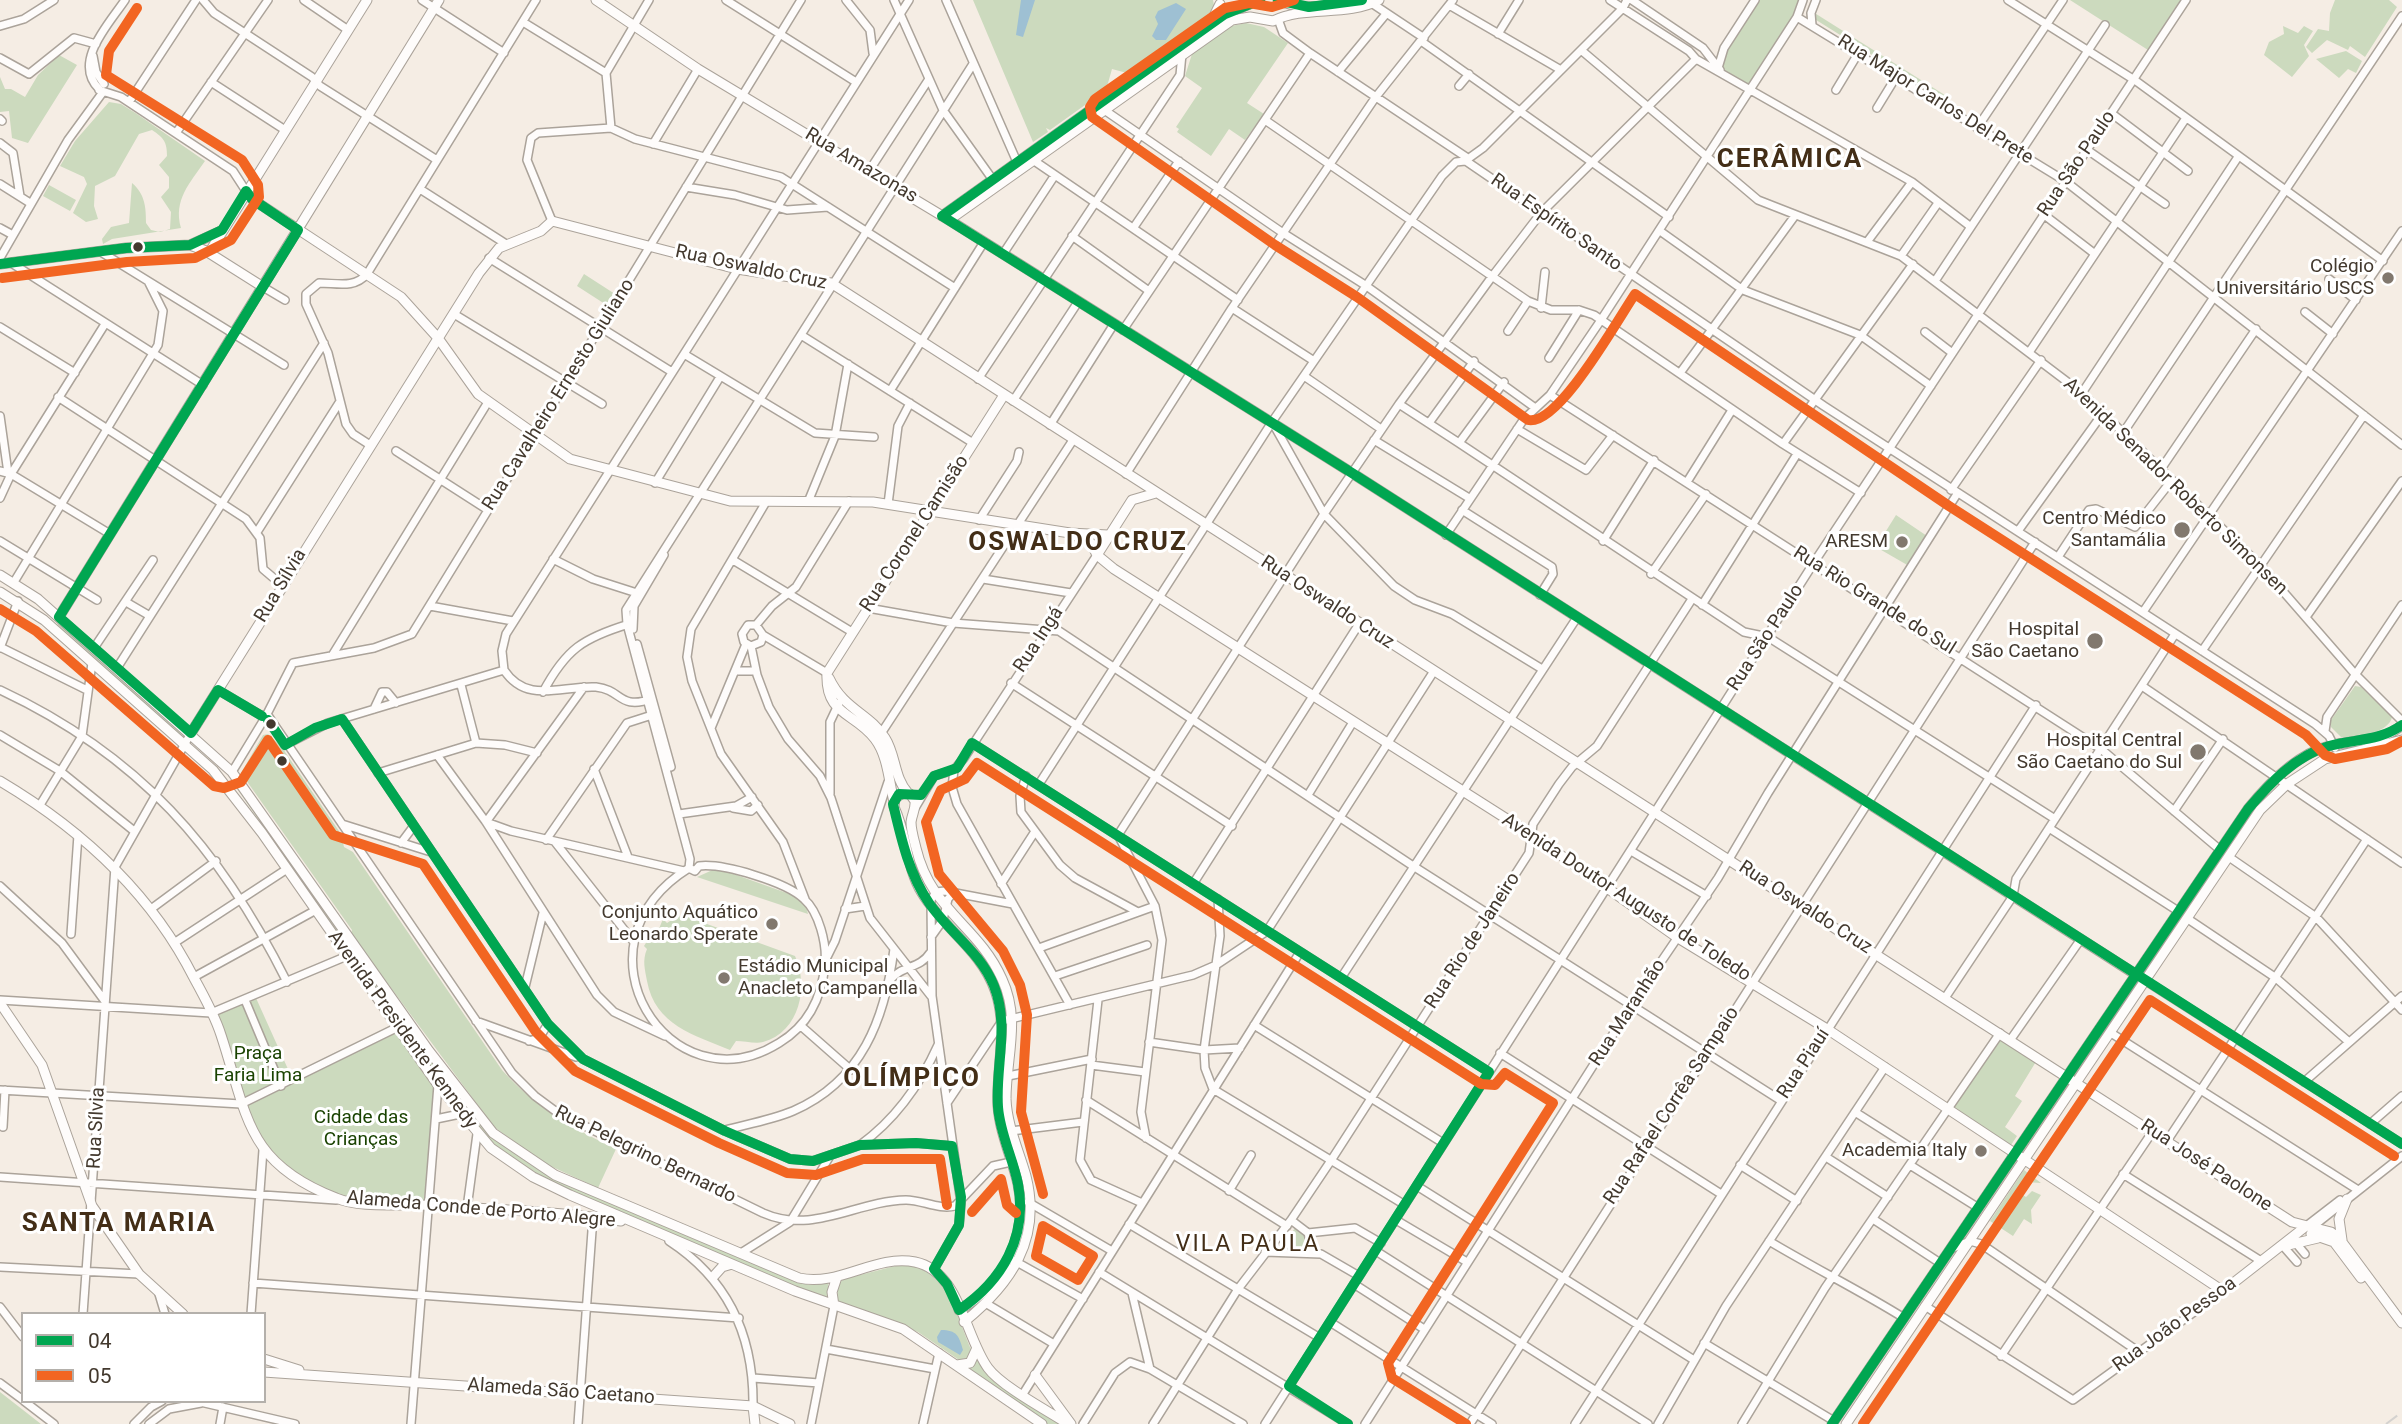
<!DOCTYPE html>
<meta charset="utf-8">
<style>
body{margin:0}
#map{position:relative;width:2402px;height:1424px;overflow:hidden;background:#f5ede4;font-family:Roboto,sans-serif}
canvas{display:block}
.legend{position:absolute;left:21px;top:1312px;width:245px;height:91px;box-sizing:border-box;background:#fff;border:2px solid #b4b0ab;margin:0;padding:9px 12px;list-style:none;font-size:21px;color:#43392e}
.legend li{display:flex;align-items:center;gap:14px;height:35px}
.legend b{width:35px;border:2px solid #b4b0ab}
</style>
<div id="map">
<canvas width="2402" height="1424"></canvas>
<ul class="legend">
<li><b style="height:9px;background:#00a651"></b>04</li>
<li><b style="height:9px;background:#f26522"></b>05</li>
</ul>
</div>
<script>
const context = document.querySelector('canvas').getContext('2d');
context.lineJoin = 'round';
function paint(path, color) { context.fillStyle = color; context.fill(path, 'evenodd'); }
function strokePath(path, color, width, dash) { context.strokeStyle = color; context.lineWidth = width; context.lineCap = dash ? 'butt' : 'round'; context.setLineDash(dash || []); context.stroke(path); }
function drawText(font, color, halo, rows, align = 'center') {
  context.font = font + ' Roboto,sans-serif'; context.lineWidth = 6; context.setLineDash([]); context.textBaseline = 'middle'; context.strokeStyle = halo; context.fillStyle = color; for (const [text, x, y, turn = 0] of rows) {
    context.save(); context.translate(x, y); context.rotate((+turn || 0) * Math.PI / 180); context.textAlign = isNaN(turn) ? turn : align; if (halo) context.strokeText(text, 0, 0); context.fillText(text, 0, 0); context.restore();
  }
}
const green = new Path2D(`
 M973 0H1213L1214 5 1205 20 1135 70 1127 73 1112 69 1106 90 1050 130 1046 128 1048 132 1033 142Z
 M1758 0H1800L1796 14 1748 86 1723 71 1720 57Z
 M2070 0H2181L2148 50Z
 M2335 0H2389L2397 7 2365 57 2350 46 2348 50 2327 40 2312 53 2306 47 2318 29 2329 31 2330 13Z
 M1813 12 1948 97 1949 103 1813 18Z
 M1246 23 1264 27 1288 43 1247 103 1264 114 1245 140 1229 129 1211 156 1177 132 1179 129 1176 127 1202 88 1185 76 1192 54 1227 27Z
 M2283 26 2298 33 2304 26 2313 31 2304 45 2309 56 2292 77 2264 55 2269 42 2284 34Z
 M2346 51 2362 61 2356 73 2348 69 2339 78 2316 59Z
 M59 55 77 65 28 143 12 138 9 111 0 112V77L5 89H11L25 97 38 75Z
 M109 102 121 104 137 114 205 161C190 183 173 200 181 228L112 239 103 244 102 239 111 227 129 223 132 183C145 194 146 207 146 223L151 230 160 232 170 229 171 212 161 197 169 188V177L159 165 167 156C167 142 164 138 152 130L139 134 115 176 95 186 94 206 98 219 86 222 73 213 87 184 84 177 60 166 75 141Z
 M49 185 76 200 70 211 43 196Z
 M584 274 615 294 608 306 577 286Z
 M1896 515 1927 536 1909 566 1876 547Z
 M60 623 185 734V736L182 737 55 626Z
 M2355 686 2361 687 2392 717C2389 733 2355 739 2341 737L2331 727V720Z
 M268 734 281 746 341 834 344 847 353 852 502 1070C535 1107 572 1128 616 1149L598 1188 546 1164 494 1127 351 934 352 930 241 773 263 735Z
 M233 783H236L470 1112 464 1115Z
 M717 868 798 897 806 906 808 914 697 877Z
 M685 916 795 956C809 986 800 1032 763 1042 756 1044 744 1041 736 1041L730 1050C694 1035 655 1025 647 981 645 969 642 961 647 949L644 946 656 927 658 931 663 919 667 923 676 917Z
 M256 998 292 1078 242 1104 215 1015Z
 M396 1033 436 1090 424 1202 349 1198 309 1185 262 1146 243 1107Z
 M2001 1036 2037 1060 2015 1096 2022 1101 2005 1127 2017 1136 2011 1145 1951 1107Z
 M472 1112 512 1151 556 1179 809 1285 828 1283V1300L547 1183 480 1135 466 1117Z
 M2024 1170 2041 1183 2026 1182 2018 1192 2026 1197 2032 1191 2041 1195 2031 1210 2032 1224 2024 1219 2013 1236 1990 1221Z
 M1295 1228 1309 1238 1307 1250 1282 1247Z
 M903 1264C947 1269 956 1314 971 1349L967 1358 959 1360 918 1332 838 1301 837 1285 844 1279Z
 M979 1358 1060 1424H1047L966 1368Z
 M0 1392 41 1424H0Z`);
const water = new Path2D(`
 M1021 0H1035L1023 37 1016 35Z
 M1176 3 1186 9 1166 40H1156L1152 36 1158 24 1155 17 1158 11Z
 M941 1330C957 1330 959 1336 963 1350L960 1355 938 1342 937 1337Z`);
const minor = new Path2D(`
 M203 0 214 13 312 77 320 86 437 160
 M304 0 348 30
 M422 0 504 53
 M726 0 856 82
 M846 0 870 30 873 53
 M894 0 943 110 993 180
 M946 0 1017 162
 M1367 0 1424 38
 M1610 0 1689 51 1696 59
 M1632 0 1703 48 1720 70
 M2008 0 2136 81 2383 261
 M1449 5 1561 70
 M1797 17 2065 181 2402 445
 M1278 19 1283 33 1310 53 1466 157
 M523 22 606 73
 M1812 25 1811 13 1816 0
 M0 26 24 19 54 0
 M1498 34 1519 0
 M1421 41 1669 217
 M1581 50 1758 200 1901 256 2082 393 2261 566 2355 674 2402 721
 M93 56 96 72 104 84
 M0 58 29 74 74 38 96 44
 M1696 59 1912 182 1971 227
 M1718 68 1724 48 1755 0
 M1338 72 1386 14
 M211 82 285 130
 M1459 86 1469 74
 M99 89C72 62 109 24 125 0
 M99 90 121 97 233 171 246 191
 M1836 90 1859 52
 M129 102 196 0
 M1100 107 1283 233 1365 285 1534 407
 M1877 108 1896 77
 M2111 113 2188 171
 M0 119 2 121
 M1265 120 1528 301 1551 310H1579L1594 315 1783 444 1861 493
 M611 128 635 139 781 177 955 288
 M611 128 606 73 649 0
 M1977 128 2063 0
 M176 133 268 0
 M0 143 13 153 20 196
 M653 144 698 69
 M2086 149 2165 204
 M1033 160 1238 300
 M1466 161 1824 406 2315 724 2329 736 2335 748
 M869 171 929 79
 M0 184 30 203
 M686 187 735 195 787 210 828 207
 M420 189 506 244
 M2043 214 2095 254
 M552 221 527 160 531 138 538 133 611 128
 M1134 227 1179 161
 M0 228 11 234
 M1660 231 1743 290 1860 335 1931 386
 M1072 236 1149 291
 M1867 242 1912 182
 M101 252 284 365
 M1003 254 1055 175
 M1901 256 1938 203
 M0 258 68 140 103 92
 M489 258 672 372
 M13 264 203 385
 M2329 279 2356 300
 M1935 281 2105 25
 M263 287 285 300
 M1232 308 1314 361
 M1541 308 1545 272
 M2305 312 2333 334
 M454 314 602 404
 M0 327 75 373
 M1123 330 1310 53
 M1508 331 1528 301
 M1925 332 1951 352
 M801 335 973 443
 M2030 351 2186 118
 M684 354 815 433 874 437
 M1549 358 1579 310
 M1680 373 1794 217
 M1304 376 1381 429
 M978 379 1180 75 1182 54
 M1504 382 1459 443 1744 632 1768 637 2055 819
 M890 391 984 242
 M2082 393 2238 157
 M1550 395 2101 749 2219 849
 M58 397 246 519 260 538 263 569 283 586
 M1013 401 1078 302
 M1399 404 1459 443
 M0 416 8 473
 M1429 423 1474 361
 M1050 425 1114 324
 M1275 427 1324 514 1394 586 1415 600 1452 614 1542 669
 M1517 429 1586 470 1613 435
 M2123 433 2402 16
 M1374 440 1469 498
 M1783 444 1913 264
 M370 445 353 434 346 424 328 353 306 304V294L319 283C337 283 354 289 367 274L536 0
 M396 451 488 510
 M2161 469 2256 329
 M0 471 11 474 110 534
 M1126 474 1232 308 1375 98 1453 0
 M1687 482 1732 410
 M655 483 720 377
 M1951 490 2041 360
 M0 498 11 474 105 324
 M766 502 691 629 687 657 692 681 721 754 783 842 805 899
 M808 502 835 436 848 364
 M888 504 898 426 910 403
 M1462 510 1552 567 1553 574 1540 595
 M979 520 1017 461 1019 452
 M2018 531 2103 413
 M257 532 339 403
 M1446 535 1524 419 1550 395 1601 320 1797 17 1803 0
 M0 541 97 600
 M1603 541 1654 460
 M2058 557 2089 510 2096 509 2135 527 2172 480
 M553 559 593 579 640 594
 M733 560 852 632
 M1651 574 1706 494
 M983 579 1071 593
 M14 582 158 345 163 311 149 283
 M126 602 150 616
 M1702 605 1797 454
 M430 606 513 621
 M868 608 953 623 1059 631 1410 864 1780 1100
 M2143 612 2402 231
 M2306 617 2402 481
 M756 625 772 606 796 587 849 501
 M633 629 634 606 664 555
 M763 635 761 642 751 646 744 642 742 634 748 625H756L763 635 827 673
 M637 644 671 767
 M751 646 757 675 769 707 788 739 820 776 831 798 870 918 931 996
 M0 647 87 690
 M0 648 18 601
 M94 648 153 560
 M2202 651 2364 415
 M333 654 488 402
 M117 668 324 343
 M736 671H756
 M1011 683 1232 826
 M461 685 476 743
 M2142 686 2402 863
 M584 687 486 822 511 831 684 871
 M0 690C139 755 220 848 287 982
 M218 690 262 716
 M543 692C566 649 583 638 629 624
 M652 699C618 710 623 690 596 687 562 685 527 705 504 670L502 651 506 634 909 0
 M374 709 382 692H387L396 703
 M267 714 293 663 374 648 412 634 801 0
 M342 719 548 1024 583 1059 725 1131 790 1159 813 1161 860 1145 916 1143 952 1146
 M711 728 746 644
 M2325 731 2327 717 2402 605
 M0 735 60 771 134 831
 M880 735 1073 440
 M972 743 1489 1072
 M285 745 328 723 504 670
 M437 755 486 822 597 995 614 1012 665 1036
 M594 769 628 857
 M954 770 952 787 957 804 1070 1005
 M232 772 263 721 262 716 267 714 512 1073 535 1096 558 1113 763 1213C813 1235 856 1201 906 1200 922 1200 939 1210 955 1206L993 1166 1011 1162
 M378 773 476 743 505 745 537 753
 M1026 776 1020 796 1021 812 1060 865 1075 878 1136 911
 M1039 784 1274 419 1442 176 1456 162 1465 161 1483 148 1623 8 1627 0
 M830 794V722L839 703
 M1308 795 1353 722
 M40 805 82 736 92 663
 M733 808 751 811 758 805
 M915 808 934 776 954 770 964 758 1097 555
 M2174 811 2223 739
 M679 814 736 806 752 797
 M342 824 431 852
 M2049 828 2178 911
 M546 840 627 723 652 715
 M555 842 633 941
 M401 843 413 827
 M1631 851 1707 896
 M2229 857 2316 917 2402 1010
 M689 868C564 946 670 1111 779 1043 809 1025 822 997 825 964 827 944 819 912 804 899 786 882 723 863 699 866L695 871 689 868 690 859 627 624 626 610 973 64
 M1001 884 1034 833
 M1193 884 1359 624
 M0 886 62 943 104 1000
 M1218 899 1220 936 1204 1050 1205 1068 1213 1089 1405 1205
 M151 909 216 861
 M845 909 865 906
 M2188 919 2276 978 2349 1042
 M71 934 78 835
 M931 937 943 920 948 899 954 892
 M174 943 287 869
 M1039 948 1155 906
 M826 959 835 941 888 782
 M1055 976 1147 945
 M194 977 316 910
 M1341 978 1576 619
 M890 980C902 965 920 969 930 953
 M2146 981 2402 1144
 M525 987 543 913
 M1945 998 2013 896 2016 879 2175 634
 M0 1000 211 1013 347 956
 M245 1000 281 1086
 M1098 1000 1080 1160 1091 1180 1142 1203
 M476 1021 576 1057
 M1254 1025 1443 1143
 M801 1026 851 1070
 M2111 1033 2358 1190
 M2011 1039 2081 939
 M529 1041 539 1038 548 1024
 M1149 1042 1204 1050 1240 1048
 M1500 1053 1721 1194
 M1091 1065 1145 1072
 M1008 1076 1092 1059
 M2304 1082 2402 996
 M0 1090 241 1104 396 1028
 M1086 1100 1287 1226
 M947 1103 1002 1021 1193 975 1216 965 1267 931 1434 671
 M1855 1112 1918 1152
 M436 1119 460 1114
 M2370 1124 2402 1096
 M3 1127 5 1090
 M725 1130C748 1124 771 1120 793 1111 862 1081 885 1019 894 949
 M1011 1131 1083 1122
 M1146 1138 1141 1112 1162 940 1155 906 1118 835 1324 514 1399 404 1491 278 1541 213 1696 59
 M2167 1141 2367 839
 M860 1145C896 1119 920 1085 938 1045
 M1826 1157 1888 1197
 M1740 1165 1797 1201
 M1910 1165 1977 1207
 M2123 1174 2261 1261
 M0 1177 336 1200
 M1417 1186 1694 1360
 M1229 1191 1251 1155
 M1028 1202 1112 1251
 M467 1208 477 1134
 M1873 1219 1940 1263
 M1291 1220 1308 1233 1355 1228 1381 1243
 M1396 1220 1467 1262
 M1129 1224 1320 1338
 M2305 1227 2340 1200
 M2311 1228 2402 1156
 M1308 1233 1313 1253
 M669 1241C729 1280 754 1336 753 1406
 M1769 1241C1814 1268 1859 1290 1904 1318
 M2295 1242 2305 1254
 M2283 1246 2297 1262
 M1951 1249 1970 1241 1981 1244 2139 1352
 M1376 1251 1648 1424
 M1265 1252 1321 1254 1359 1276
 M741 1253 790 1222 830 1156
 M1013 1260 1083 1299
 M0 1267 139 1274
 M934 1269 959 1225 961 1203 932 996 931 900 936 892 945 891 1013 904
 M1099 1272 1348 1424
 M253 1283 739 1318
 M1354 1284 1424 1329
 M1132 1293 1150 1369
 M159 1294 165 1314
 M987 1304 1054 1344
 M1925 1306 2073 1400 2223 1291
 M0 1307 23 1337
 M83 1314 115 867 191 733
 M251 1314 263 1150
 M1330 1322 1492 1424
 M1704 1343 1834 1421
 M826 1349 935 1369
 M2001 1356 2153 1131
 M753 1378 819 1383
 M0 1383 23 1400
 M1023 1394 1300 952
 M24 1401 54 1424
 M196 1401 295 1424
 M134 1424 151 1407 162 1401
 M149 1424 169 1409 201 1403
 M220 1424 223 1407
 M411 1424 438 1085
 M578 1424 593 1217
 M811 1424 834 1306
 M923 1424 939 1353
 M1083 1424 1115 1373 1130 1362 1150 1369 1243 1424
 M1153 1424 1238 1289 1291 1220 1332 1159 1529 853 1533 824 1559 784 1572 767 1597 746 1692 599
 M1265 1424 1813 564 2186 0
 M1365 1424 1631 1006 1718 878 1768 793 1957 494
 M1470 1424 2035 542
 M1575 1424 2036 705
 M1658 1424 1726 1306 1885 1067
 M1742 1424 1825 1288 2000 1033`);
const major = new Path2D(`
 M596 0 698 69 949 220 1352 473 2146 981
 M1278 0C1303 12 1336 5 1362 0
 M1210 24 1220 4
 M246 191 252 199 401 297 438 338 478 394 570 459 730 501 873 502 1070 533 1108 535
 M942 216 1225 14 1260 0
 M949 220 1232 20 1250 17 1273 21C1305 5 1346 17 1379 0
 M190 245 206 251 263 287
 M209 253 367 0
 M0 264 126 248 190 245 221 231
 M1070 533 1091 543 1097 555 1114 569 1532 835 1678 938 1827 1029 2223 1291 2305 1227
 M1097 555 1132 500 1156 493
 M0 575 38 599 232 772 429 1051 493 1133 555 1175 799 1278C839 1287 875 1254 915 1262 960 1271 965 1337 988 1368 1001 1386 1048 1411 1068 1424
 M0 592 44 620 213 770 262 833 438 1085 491 1148 533 1177 570 1195 795 1291 903 1329 1042 1424
 M59 617 439 0
 M829 678C844 710 869 713 885 738 896 755 894 778 908 793
 M191 733 479 273 499 248 541 231 552 221 737 269 831 283 2292 1222 2331 1232 2339 1238 2402 1323
 M0 781C81 829 151 893 194 978 204 996 215 1016 221 1035 248 1117 246 1163 336 1198 360 1208 395 1204 421 1205 487 1209 555 1211 621 1221
 M894 802C889 782 888 756 875 739 855 712 825 716 827 673L1004 395
 M0 1003 42 1065 92 1206 139 1274 183 1314
 M2311 1234 2334 1242 2361 1278
 M2342 1240 2339 1219 2347 1199
 M2284 1246 2318 1238
 M713 1277 722 1267 732 1264
 M834 1306 832 1292 837 1277
 M959 1310C1003 1285 1029 1235 1018 1184 1012 1158 1000 1134 998 1106 996 1067 1009 1028 995 990 981 950 943 928 922 893 906 867 907 834 894 807L895 798 903 793 910 794 915 801C916 808 912 814 911 822 911 830 914 840 916 848 931 911 978 925 1002 979 1021 1020 1006 1057 1006 1099 1007 1126 1019 1151 1026 1176 1042 1239 1011 1284 964 1322
 M264 1359 299 1370
 M957 1365 970 1363 976 1350
 M264 1372 753 1406 790 1424
 M1035 1375 1071 1424
 M753 1406 755 1424
 M1832 1424 2248 809C2268 784 2297 754 2329 746 2353 739 2382 743 2402 725
 M1846 1424 2260 810 2287 784 2325 759 2402 740`);
const rail = new Path2D(`
 M2386 1424 2402 1412`);
const bus1 = new Path2D(`
 M1260 0 1225 14 942 216 1352 473 2402 1144
 M1278 0 1309 7 1362 0
 M0 264 126 248 190 245 222 230 246 191 252 199 298 230 59 617 191 733 218 690 262 716
 M268 720 285 745 315 728 342 719 548 1024 583 1059 725 1131 790 1159 813 1161 860 1145 916 1143 952 1146 961 1197 959 1225 934 1269 947 1284 959 1310C1002 1281 1028 1237 1018 1184 1013 1158 1000 1134 998 1107 995 1067 1010 1026 994 986 981 953 949 932 929 903 909 874 901 838 893 804L899 794 921 795 934 776 957 768 972 743 1489 1072 1289 1386 1348 1424
 M1832 1424 2248 809C2270 783 2295 756 2329 746 2355 739 2380 741 2402 725`);
const bus2 = new Path2D(`
 M1294 0 1272 7 1249 3 1225 8 1095 99 1090 107 1092 117 1275 245 1357 297 1528 420C1558 427 1618 319 1635 294L1949 506 2306 735 2325 755 2335 759 2387 749 2402 741
 M2 278 127 262 195 258 231 240 259 197 258 185 242 160 106 75 109 51 137 8
 M0 609 36 631 214 786 224 788 241 782 268 740 333 835 423 864 536 1032 575 1071 719 1143 787 1173 816 1175 863 1159H940L947 1205
 M1043 1194 1021 1112 1027 1015 1020 985 1003 951 939 874 926 822 941 790 965 779 977 763 1481 1084 1495 1085 1505 1073 1553 1103 1388 1363 1392 1378 1466 1424
 M972 1212 1001 1179 1007 1205 1016 1213
 M1043 1226 1093 1256 1078 1280 1036 1256Z
 M1863 1424 2150 1000 2394 1156`);
const markers = [
 [138,247,6,"#43392e"],
 [2388,278,7,"#81786e"],
 [2182,530,9,"#81786e"],
 [1902,542,7,"#81786e"],
 [2095,641,9,"#81786e"],
 [271,724,6,"#43392e"],
 [2198,752,9,"#81786e"],
 [282,761,6,"#43392e"],
 [772,924,7,"#81786e"],
 [724,978,7,"#81786e"],
 [1981,1151,7,"#81786e"]
];
const streetNames = [
 ["Rua Major Carlos Del Prete",1935,100,32],
 ["Rua São Paulo",2077,164,-56],
 ["Rua Amazonas",861,166,31],
 ["Rua Espírito Santo",1556,223,35],
 ["Rua Oswaldo Cruz",751,268,12],
 ["Rua Cavalheiro Ernesto Giuliano",559,395,-58],
 ["Avenida Senador Roberto Simonsen",2175,487,44],
 ["Rua Coronel Camisão",915,534,-57],
 ["Rua Sílvia",281,586,-59],
 ["Rua Rio Grande do Sul",1874,601,32],
 ["Rua Oswaldo Cruz",1327,603,33],
 ["Rua São Paulo",1766,638,-57],
 ["Rua Ingá",1039,640,-57],
 ["Avenida Doutor Augusto de Toledo",1626,898,33],
 ["Rua Oswaldo Cruz",1805,908,33],
 ["Rua Rio de Janeiro",1473,941,-57],
 ["Rua Maranhão",1628,1013,-57],
 ["Avenida Presidente Kennedy",402,1030,54],
 ["Rua Piauí",1804,1064,-57],
 ["Rua Rafael Corrêa Sampaio",1672,1106,-57],
 ["Rua Sílvia",97,1128,-87],
 ["Rua Pelegrino Bernardo",645,1155,26],
 ["Rua José Paolone",2206,1166,33],
 ["Alameda Conde de Porto Alegre",481,1210,5],
 ["Rua João Pessoa",2175,1325,-36],
 ["Alameda São Caetano",561,1392,4]
];
const poiNames = [
 ["Colégio",2374,267],
 ["Universitário USCS",2374,289],
 ["Centro Médico",2166,519],
 ["Santamália",2166,541],
 ["ARESM",1888,542],
 ["Hospital",2079,630],
 ["São Caetano",2079,652],
 ["Hospital Central",2182,741],
 ["São Caetano do Sul",2182,763],
 ["Conjunto Aquático",758,913],
 ["Leonardo Sperate",758,935],
 ["Estádio Municipal",738,967,"left"],
 ["Anacleto Campanella",738,989,"left"],
 ["Academia Italy",1967,1151]
];
const parkNames = [
 ["Praça",258,1054],
 ["Faria Lima",258,1076],
 ["Cidade das",361,1118],
 ["Crianças",361,1140]
];
const quarterNames = [
 ["VILA PAULA",1248,1245]
];
const districtNames = [
 ["CERÂMICA",1790,160],
 ["OSWALDO CRUZ",1078,543],
 ["OLÍMPICO",912,1079],
 ["SANTA MARIA",119,1224]
];
paint(green, '#ccdabe');
paint(water, '#9ec0d3');
strokePath(minor, '#aba39a', 10);
strokePath(major, '#aba39a', 11);
strokePath(minor, '#fefcfb', 7);
strokePath(major, '#fefcfb', 9);
strokePath(rail, '#d4d2cf', 2, [14, 7]);
strokePath(bus1, '#00a651', 10);
strokePath(bus2, '#f26522', 10);
for (const [x, y, r, color] of markers) { const dot = new Path2D(); dot.arc(x, y, r, 0, 2 * Math.PI); context.fillStyle = color; context.fill(dot); strokePath(dot, '#fff', 2.5); }
drawText('19px', '#43392e', '#fff', streetNames);
drawText('19px', '#43392e', '#fff', poiNames, 'right');
drawText('19px', '#1a4302', '#fff', parkNames);
context.letterSpacing = '2px';
drawText('23px', '#432e17', '#fff', quarterNames);
context.letterSpacing = '0px';
context.letterSpacing = '2px';
drawText('bold 26px', '#432e17', '#fff', districtNames);
context.letterSpacing = '0px';
</script>
